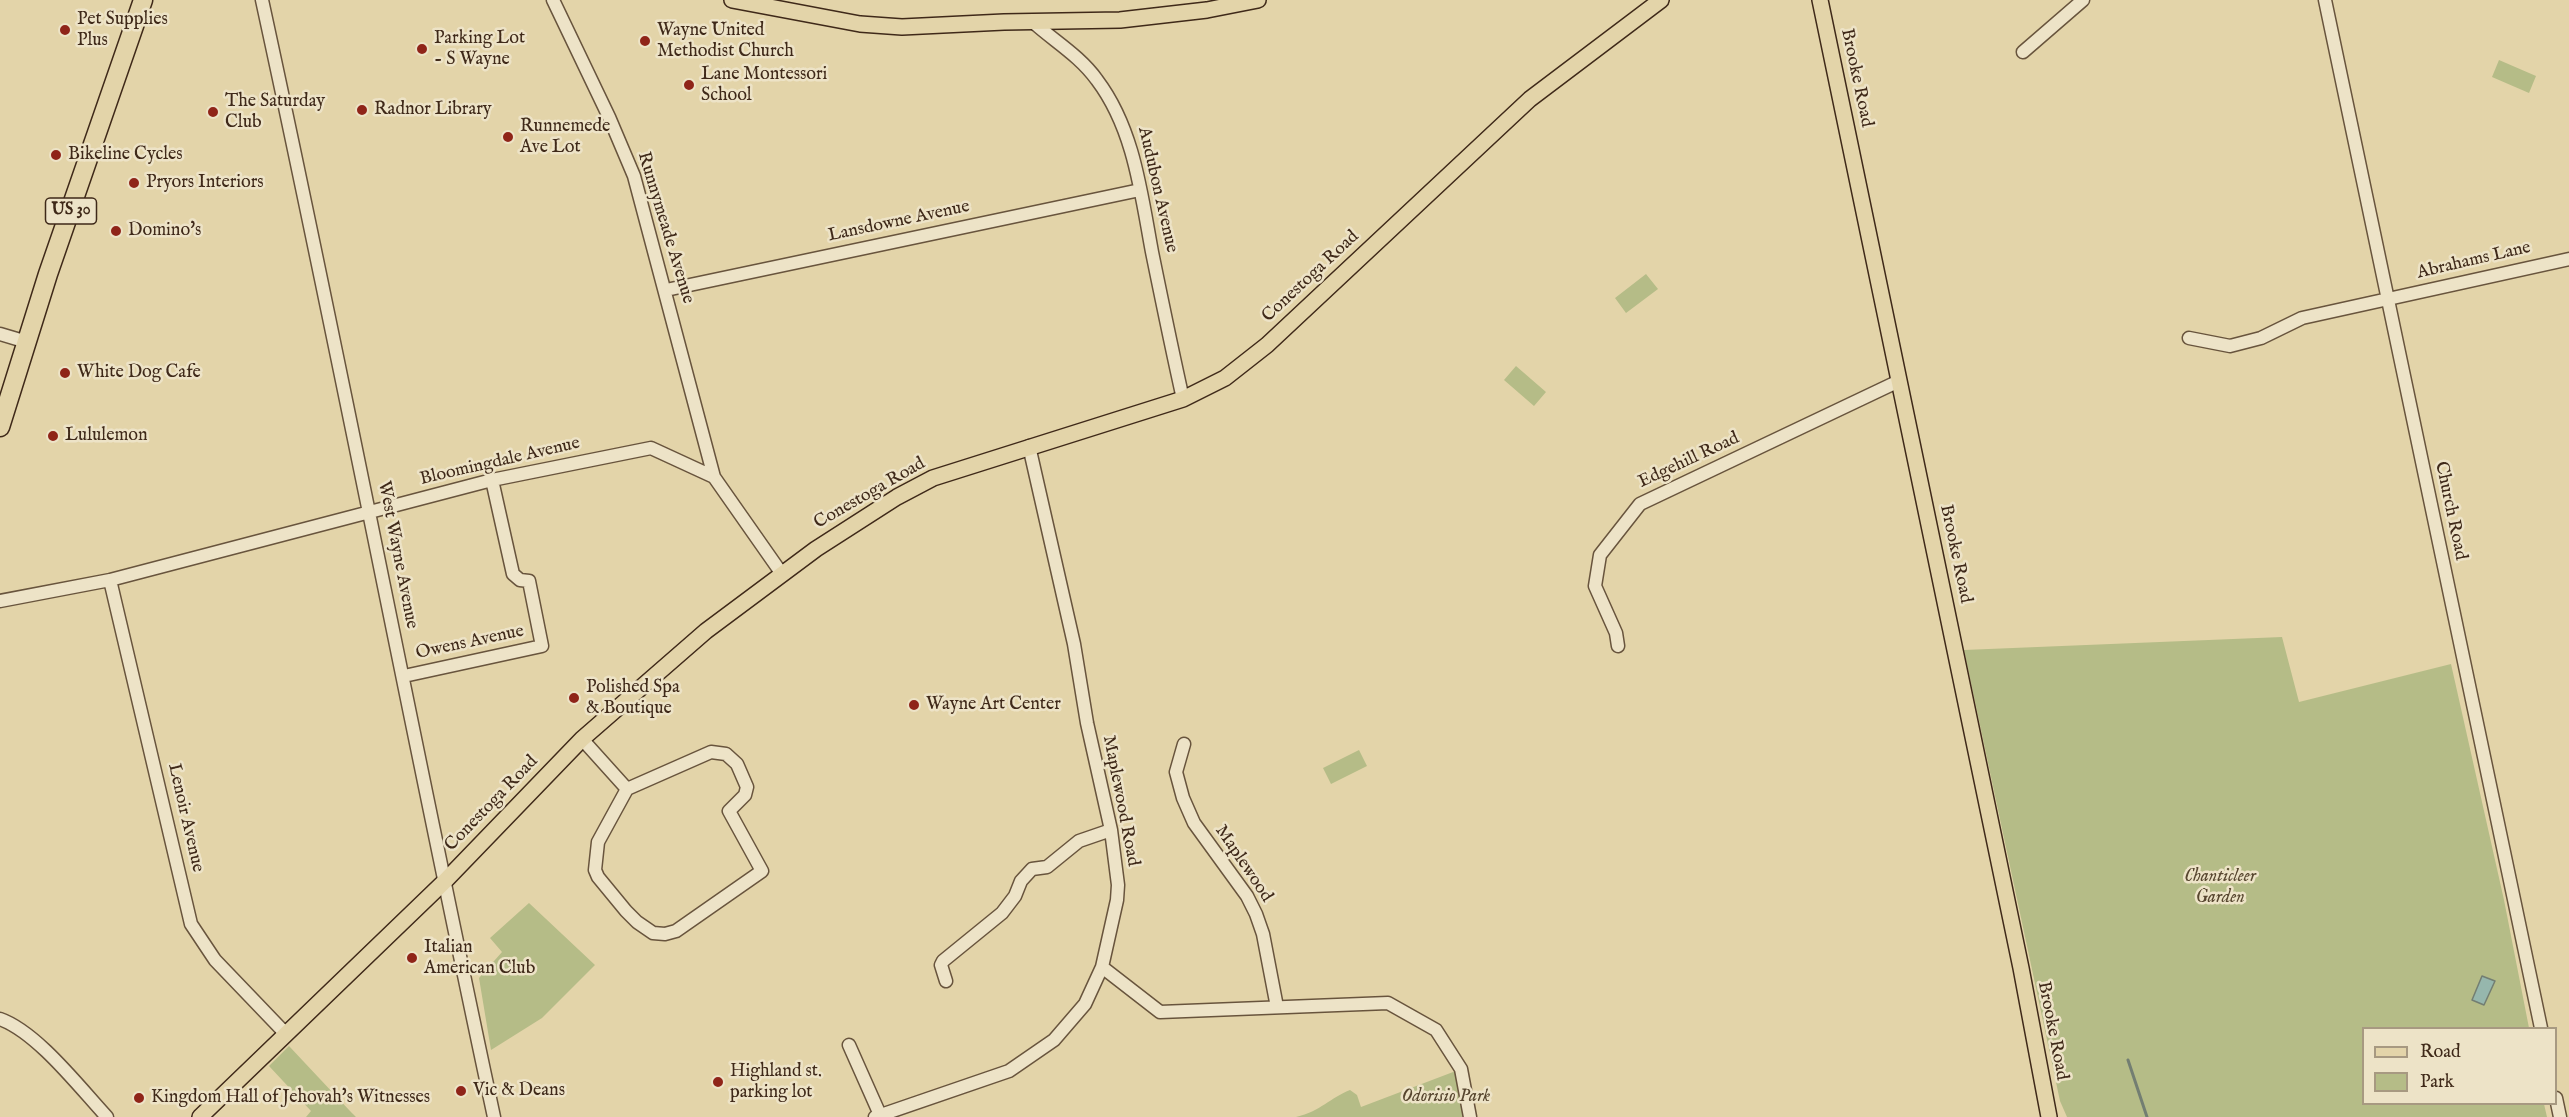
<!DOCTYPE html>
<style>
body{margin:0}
#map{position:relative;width:2569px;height:1117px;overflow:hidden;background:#e3d4a9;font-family:"IM FELL English",serif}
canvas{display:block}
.legend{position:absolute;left:2362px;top:1027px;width:195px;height:78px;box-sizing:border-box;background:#ede3c7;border:2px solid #a79981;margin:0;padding:8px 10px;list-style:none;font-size:18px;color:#3f2919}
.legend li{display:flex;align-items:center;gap:12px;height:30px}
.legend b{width:30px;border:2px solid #a79981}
</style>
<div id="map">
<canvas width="2569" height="1117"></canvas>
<ul class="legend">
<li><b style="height:8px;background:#e3d4a9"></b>Road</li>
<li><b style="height:16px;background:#b5bc87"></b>Park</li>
</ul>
</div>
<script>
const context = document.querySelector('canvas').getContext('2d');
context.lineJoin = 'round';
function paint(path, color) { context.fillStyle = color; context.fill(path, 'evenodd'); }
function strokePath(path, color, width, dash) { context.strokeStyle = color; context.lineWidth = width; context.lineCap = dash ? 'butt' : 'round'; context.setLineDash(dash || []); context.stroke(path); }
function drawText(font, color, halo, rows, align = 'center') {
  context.font = font + ' "IM FELL English",serif'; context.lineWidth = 5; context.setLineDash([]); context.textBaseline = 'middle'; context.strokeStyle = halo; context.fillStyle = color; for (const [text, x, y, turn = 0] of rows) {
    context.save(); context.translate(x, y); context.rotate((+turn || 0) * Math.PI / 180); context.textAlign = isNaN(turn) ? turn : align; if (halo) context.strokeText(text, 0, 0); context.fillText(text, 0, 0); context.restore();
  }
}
const green = new Path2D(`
 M2499 60 2536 76 2529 93 2492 77Z
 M1646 274 1658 289 1626 313 1615 298Z
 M1516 366 1546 392 1534 406 1504 380Z
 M2282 637 2299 702 2451 664 2504 900 2529 1028H2364V1104H2544L2547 1117H2067L2060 1101 1964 650Z
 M1359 750 1367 766 1331 784 1323 768Z
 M529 903 595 965 542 1018 491 1050 479 978 502 952 490 938Z
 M289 1046 350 1111 356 1117H306L311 1111 269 1066Z
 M1461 1069 1471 1117H1296C1321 1111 1330 1098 1350 1090L1357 1095 1361 1107Z`);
const water = new Path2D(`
 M2482 976 2495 981 2484 1005 2472 1000Z`);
const stream = new Path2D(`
 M2128 1060 2147 1117`);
const minor = new Path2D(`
 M262 0C343 372 414 745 494 1117
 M553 0 609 117 634 176 714 477
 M2325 0 2541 1028
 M1033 22C1054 41 1080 56 1097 80 1134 129 1141 193 1152 252 1162 301 1172 350 1183 399
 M2023 52 2083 0
 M666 290 1140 190
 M0 334 27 342
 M2189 338 2230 346 2261 338 2302 318 2569 259
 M1029 446 1074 644 1087 723 1111 830 1118 885 1117 900 1102 967 1160 1012 1388 1003 1436 1030 1461 1069 1470 1117
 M110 580 191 924 215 960 285 1033
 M0 601 110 580 492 480 651 448 714 477 782 574
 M1618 646 1616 633 1595 586 1600 555 1640 504 1899 381
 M404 676 542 646 529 581 520 580 513 574 492 480
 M582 739 627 789 598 842 595 870 598 877 626 911 637 922 653 933 665 934 676 931 762 871 729 811 745 795 747 787 737 764 726 754 711 752 627 789
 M1184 744 1176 772 1183 798 1194 823 1247 896 1256 914 1263 934 1277 1007
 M946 981 941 965 943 961 1002 913 1015 896 1021 881 1032 869 1047 867 1079 841 1111 830
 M0 1019C37 1032 80 1088 107 1117
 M849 1045 881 1117
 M2556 1098 2560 1117
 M875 1117 1009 1071 1054 1040 1085 1004 1102 967`);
const major = new Path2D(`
 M732 0 860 24 902 27 1004 22 1120 20 1207 10 1258 0
 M1820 0 2021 968 2049 1117
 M200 1117 444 882 582 739 706 631 816 549 897 497 933 478 1183 399 1225 378 1267 345 1530 99 1661 0`);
const highway = new Path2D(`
 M0 427 48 274 143 0`);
const markers = [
 [65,30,6,"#8f2418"],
 [645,41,6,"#8f2418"],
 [422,49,6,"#8f2418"],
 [689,85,6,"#8f2418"],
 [362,110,6,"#8f2418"],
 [213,112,6,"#8f2418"],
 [508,137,6,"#8f2418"],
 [56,155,6,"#8f2418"],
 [134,183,6,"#8f2418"],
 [116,231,6,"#8f2418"],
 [65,373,6,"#8f2418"],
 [53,436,6,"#8f2418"],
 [574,698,6,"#8f2418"],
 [914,705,6,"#8f2418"],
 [412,958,6,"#8f2418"],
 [718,1082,6,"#8f2418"],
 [461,1091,6,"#8f2418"],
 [139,1098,6,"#8f2418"]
];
const shields = [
 [71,211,51]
];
const shieldNames = [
 ["US 30",71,211]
];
const poiNames = [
 ["Pet Supplies",77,20],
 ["Plus",77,41],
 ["Wayne United",657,31],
 ["Methodist Church",657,52],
 ["Parking Lot",434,39],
 ["- S Wayne",434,60],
 ["Lane Montessori",701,75],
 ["School",701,96],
 ["The Saturday",225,102],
 ["Club",225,123],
 ["Radnor Library",374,110],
 ["Runnemede",520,127],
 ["Ave Lot",520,148],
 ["Bikeline Cycles",68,155],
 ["Pryors Interiors",146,183],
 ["Domino's",128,231],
 ["White Dog Cafe",77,373],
 ["Lululemon",65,436],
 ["Polished Spa",586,688],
 ["& Boutique",586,709],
 ["Wayne Art Center",926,705],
 ["Italian",424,948],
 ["American Club",424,969],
 ["Highland st.",730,1072],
 ["parking lot",730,1093],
 ["Vic & Deans",473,1091],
 ["Kingdom Hall of Jehovah's Witnesses",151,1098]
];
const streetNames = [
 ["Brooke Road",1856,78,78],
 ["Audubon Avenue",1157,190,77],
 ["Lansdowne Avenue",899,222,-12],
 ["Runnymeade Avenue",665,228,73],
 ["Abrahams Lane",2474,261,-13],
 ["Conestoga Road",1311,277,-43],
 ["Edgehill Road",1689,461,-25],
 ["Bloomingdale Avenue",500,462,-13],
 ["Conestoga Road",870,494,-30],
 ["Church Road",2450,511,78],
 ["Brooke Road",1955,554,78],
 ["West Wayne Avenue",397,555,79],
 ["Owens Avenue",470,643,-12],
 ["Maplewood Road",1120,801,79],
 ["Conestoga Road",492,804,-46],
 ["Lenoir Avenue",185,818,77],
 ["Maplewood",1243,864,56],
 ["Brooke Road",2052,1031,79]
];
const parkNames = [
 ["Chanticleer",2220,877],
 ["Garden",2220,898],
 ["Odorisio Park",1446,1097]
];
paint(green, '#b5bc87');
paint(water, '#96b7ad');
strokePath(water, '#737e72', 1.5);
strokePath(stream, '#737e72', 3);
strokePath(minor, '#68543d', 15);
strokePath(major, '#3f2919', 18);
strokePath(highway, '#3f2919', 21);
strokePath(minor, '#ede3c7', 12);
strokePath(major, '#e3d4a9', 15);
strokePath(highway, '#e3d4a9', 18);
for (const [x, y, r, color] of markers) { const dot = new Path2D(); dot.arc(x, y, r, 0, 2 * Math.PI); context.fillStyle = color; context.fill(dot); strokePath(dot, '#ede3c7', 2); }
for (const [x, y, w] of shields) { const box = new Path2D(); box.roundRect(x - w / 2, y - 13, w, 26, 4.5); context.fillStyle = '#ede3c7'; context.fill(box); strokePath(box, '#3f2919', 1.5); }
drawText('bold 16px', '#3f2919', null, shieldNames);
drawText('18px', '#3f2919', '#ede3c7', poiNames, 'left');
drawText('18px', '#3f2919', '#ede3c7', streetNames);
drawText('italic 18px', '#57462f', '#ede3c7', parkNames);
</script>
